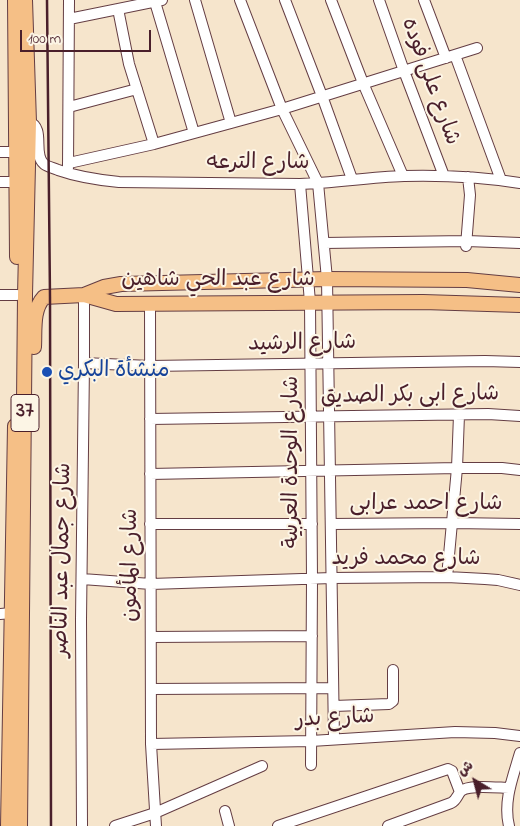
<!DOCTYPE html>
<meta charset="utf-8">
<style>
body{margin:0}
#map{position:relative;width:520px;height:826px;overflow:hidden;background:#f6e5cc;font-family:"Indie Flower","Playpen Sans Arabic",sans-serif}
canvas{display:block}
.north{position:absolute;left:450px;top:756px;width:50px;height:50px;-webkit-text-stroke:4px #fcf5e5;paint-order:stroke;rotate:323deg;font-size:14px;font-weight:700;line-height:20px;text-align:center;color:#4a1f2b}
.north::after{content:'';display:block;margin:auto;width:18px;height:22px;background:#4a1f2b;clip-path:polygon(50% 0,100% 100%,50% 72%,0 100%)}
.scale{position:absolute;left:20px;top:30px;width:131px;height:22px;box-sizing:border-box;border:2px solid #4a1f2b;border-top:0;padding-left:6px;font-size:15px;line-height:18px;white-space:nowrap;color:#4a1f2b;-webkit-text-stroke:4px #fcf5e5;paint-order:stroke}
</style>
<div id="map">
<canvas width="520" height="826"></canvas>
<div class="north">ش</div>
<div class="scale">100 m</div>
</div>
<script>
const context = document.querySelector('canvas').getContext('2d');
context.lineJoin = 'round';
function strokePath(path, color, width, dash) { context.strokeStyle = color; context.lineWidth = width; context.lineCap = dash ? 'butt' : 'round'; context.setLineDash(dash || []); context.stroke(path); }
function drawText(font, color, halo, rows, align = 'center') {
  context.font = font + ' "Indie Flower","Playpen Sans Arabic",sans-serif'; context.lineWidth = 4; context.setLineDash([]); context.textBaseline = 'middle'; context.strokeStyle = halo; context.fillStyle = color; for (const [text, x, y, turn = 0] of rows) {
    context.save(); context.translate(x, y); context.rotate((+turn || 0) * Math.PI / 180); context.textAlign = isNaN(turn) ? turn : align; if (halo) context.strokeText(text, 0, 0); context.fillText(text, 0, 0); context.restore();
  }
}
const minor = new Path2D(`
 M195 0 231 123
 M240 0 282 109 318 183 327 279 334 739
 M285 0 322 96 352 179
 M331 0 363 83 403 176
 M379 0 404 71 444 176
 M424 0 446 58
 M155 2 194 133
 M118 9 129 64 154 144
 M69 19 162 0
 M455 55 501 180
 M69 107 137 89
 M29 122C46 128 32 154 44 164 48 167 54 168 58 170 78 177 98 180 119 182L300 184C335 183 369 177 404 176 443 175 482 177 520 183
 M0 152H17
 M69 163 154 144 231 123 282 109 477 48
 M68 168 69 0
 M0 182H17
 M300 184 310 302 312 579 311 765
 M324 243 467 241 520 243
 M466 246 470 195 468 177
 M0 295H17
 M150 304 151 744 156 826
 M84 363 150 366 485 361 520 362
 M150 419 488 414 520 416
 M150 474 457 468H502L520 470
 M150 524H312
 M331 524 453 523 520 524
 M447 577 457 468 459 415
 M82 579 151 584 332 578 447 577 485 579 498 580 520 585
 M0 614 12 613
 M151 637 312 636
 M151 689 333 688
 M334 706 389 704 393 701V670
 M151 744 311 741 455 732 495 733 520 736
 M225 811 229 826
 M82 826 81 620 84 363V295
 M115 826 155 813 262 766
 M278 826 445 770 448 769 452 771 460 792
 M388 826 451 803C457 800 457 795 461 791 469 784 500 788 510 788
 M509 826C503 801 513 777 520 753`);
const major = new Path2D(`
 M15 0 17 257
 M84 295 104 287 121 284 327 279 467 280 520 285
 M34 347C35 330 32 310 44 297L84 295 116 304 423 302 520 305
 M8 826 15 426
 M20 826 25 295 29 122 25 0`);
const rail = new Path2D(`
 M47 0 50 297 51 826`);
const markers = [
 [47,372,6,"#1a4fb4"]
];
const shields = [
 [25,413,28]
];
const shieldNames = [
 ["37",25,413]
];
const streetNames = [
 ["شارع على فوده",429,82,70],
 ["شارع الترعه",258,164],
 ["شارع عبد الحي شاهين",218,281],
 ["شارع الرشيد",302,345,-1],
 ["شارع ابى بكر الصديق",410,397,-1],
 ["شارع الوحدة العربية",293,462,-90],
 ["شارع احمد عرابى",426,505],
 ["شارع جمال عبد الناصر",64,560,-89],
 ["شارع محمد فريد",406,560],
 ["شارع المأمون",132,565,-90],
 ["شارع بدر",335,720,-3]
];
const transitNames = [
 ["منشأة البكري",58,372]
];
strokePath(minor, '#643d43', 12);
strokePath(major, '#643d43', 16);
strokePath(minor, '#fff', 10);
strokePath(major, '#f5bf86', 14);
strokePath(rail, '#4a1f2b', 2.5);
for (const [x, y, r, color] of markers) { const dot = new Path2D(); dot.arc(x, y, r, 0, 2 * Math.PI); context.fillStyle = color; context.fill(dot); strokePath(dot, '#fcf5e5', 2); }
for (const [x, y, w] of shields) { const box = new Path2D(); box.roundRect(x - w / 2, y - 18.5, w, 37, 4); context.fillStyle = '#fcf5e5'; context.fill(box); strokePath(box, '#4a1f2b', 1); }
drawText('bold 21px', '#4a1f2b', null, shieldNames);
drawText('22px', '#4a1f2b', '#fcf5e5', streetNames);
drawText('22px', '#164399', '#fcf5e5', transitNames, 'left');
</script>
